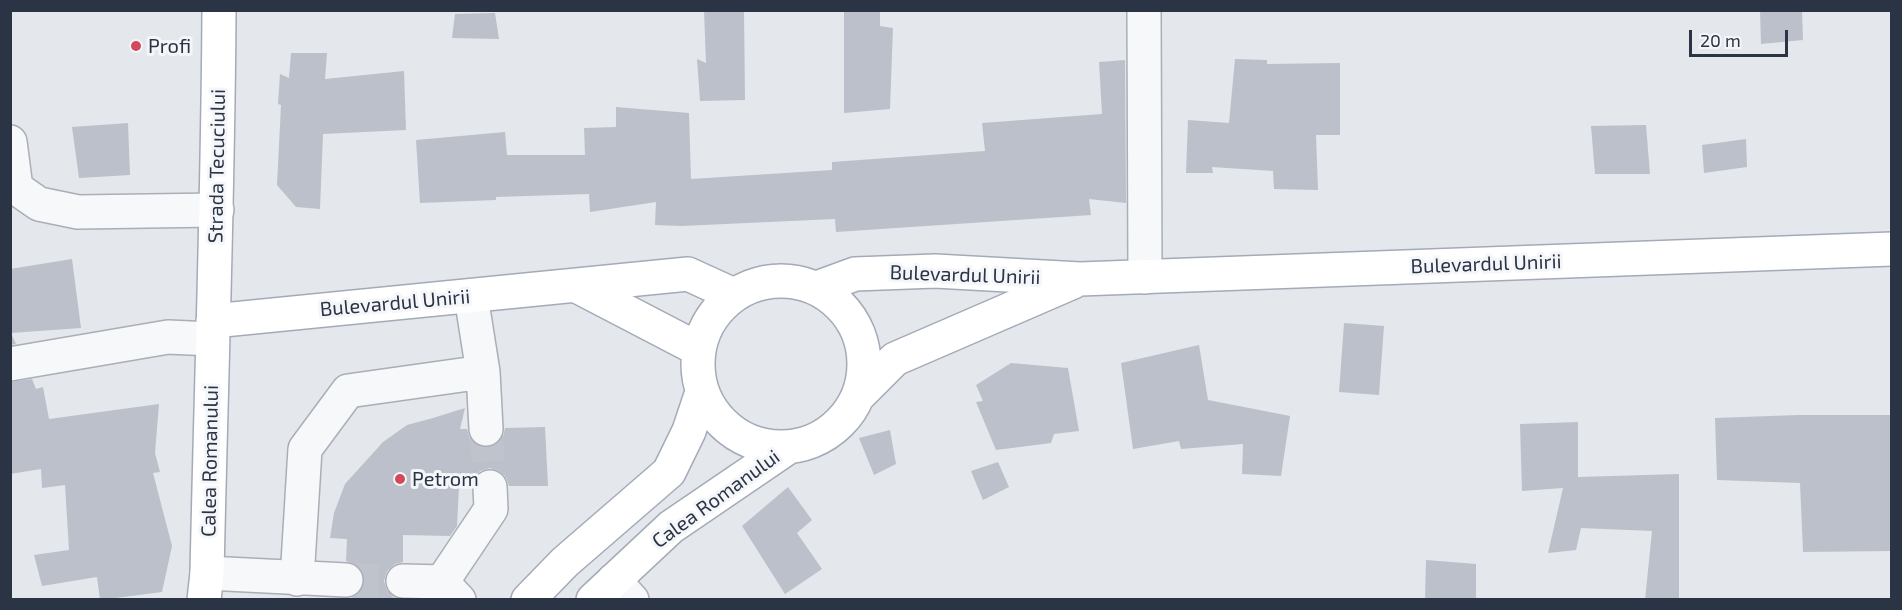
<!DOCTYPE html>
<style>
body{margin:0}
#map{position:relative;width:1902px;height:610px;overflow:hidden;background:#e4e7ec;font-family:"Exo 2",sans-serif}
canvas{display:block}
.frame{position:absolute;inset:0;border:12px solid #2b3445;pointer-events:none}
.scale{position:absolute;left:1689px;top:30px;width:99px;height:27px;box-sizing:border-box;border:3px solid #2b3445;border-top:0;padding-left:8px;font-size:18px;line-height:21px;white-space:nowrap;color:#2b3445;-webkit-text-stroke:4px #f4f6f9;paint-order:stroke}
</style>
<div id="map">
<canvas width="1902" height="610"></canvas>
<div class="frame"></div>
<div class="scale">20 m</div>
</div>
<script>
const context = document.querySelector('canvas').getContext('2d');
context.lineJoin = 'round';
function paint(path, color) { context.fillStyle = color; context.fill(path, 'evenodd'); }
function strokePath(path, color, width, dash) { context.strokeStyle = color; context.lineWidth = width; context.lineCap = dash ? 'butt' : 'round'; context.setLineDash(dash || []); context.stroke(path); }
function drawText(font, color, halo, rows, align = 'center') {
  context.font = font + ' "Exo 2",sans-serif'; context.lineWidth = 6; context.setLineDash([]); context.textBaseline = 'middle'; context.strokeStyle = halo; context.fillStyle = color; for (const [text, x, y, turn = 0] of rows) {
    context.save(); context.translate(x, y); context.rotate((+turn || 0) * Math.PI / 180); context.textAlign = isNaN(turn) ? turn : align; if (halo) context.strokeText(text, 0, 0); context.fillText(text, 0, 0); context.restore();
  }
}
const building = new Path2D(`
 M704 10H744L745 100 700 101 697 59 706 63Z
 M844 10H880V26L893 28 890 109 844 113Z
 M1760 10H1802L1803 40 1761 44Z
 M495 13 499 39 452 38 455 14Z
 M291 53H327L325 79 404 71 406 130 323 134 320 209 296 207 277 185 281 105 278 104 280 74 289 78Z
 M1235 59 1267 60V64L1340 63V135H1316L1318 190 1274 189 1273 171 1212 167 1213 173H1186L1188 120 1229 123Z
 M1125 60 1126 203 1089 199 1091 215 836 232 835 219 681 226 655 225 656 202 590 212 589 194 496 197V200L420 203 416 140 505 132 507 155H585L584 128 616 127V107L689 113 691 179 832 170V162L985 151 982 123 1102 114 1099 62Z
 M128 123 130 175 79 178 72 127Z
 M1646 125 1650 174H1595L1591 126Z
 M1746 139 1747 167 1704 173 1702 145Z
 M72 259 81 328 11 333 16 344 10 345V269Z
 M1344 323 1384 326 1379 395 1339 392Z
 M1199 345 1208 400 1290 416 1281 476 1242 474 1243 444 1181 449 1179 441 1133 449 1121 363Z
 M1011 363 1068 368 1079 431 1054 434 1051 443 996 450 976 402 983 401 976 385Z
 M32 379 36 389 43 387 49 419 159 404 155 453 160 472 153 473 172 546 162 592 100 600 97 577 42 586 34 555 69 550 65 485 42 488 41 469 10 474V382Z
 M465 408 460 429H467L470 439 478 446 488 448 497 444 503 437 505 428 545 427 548 486H509L506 477 499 471 490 468 480 471 474 478 471 487H459L457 526 450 536 403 535V562L395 564 387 571 384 581 387 590 393 597 401 600H346L355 596 361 591 365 580 362 571 357 565 346 561 347 539 330 538 334 513 345 484 383 442 407 425 433 418Z
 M1798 415H1892V551L1803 552 1800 483 1717 480 1715 418Z
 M1578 422V477L1679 474V600H1645L1652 531 1581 528 1576 550 1548 553 1563 488 1522 491 1520 424Z
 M890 430 896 464 874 475 859 438Z
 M998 462 1009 487 983 500 971 471Z
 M788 487 812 520 797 533 822 569 785 594 742 526Z
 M1426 560 1476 564V600H1425Z`);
const minorTunnel = new Path2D(`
 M486 429 490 487
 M346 580 403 581`);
const minor = new Path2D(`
 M1144 10 1145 277
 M10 142 16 188 39 204 78 212 217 210
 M471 296 483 372 486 429
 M10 364 168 337 212 339
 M207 573 346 580
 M297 579 305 449 348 391 483 372
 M614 580 632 600
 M403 581 442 582 459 600
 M442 582 491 509 490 487`);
const major = new Path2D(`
 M698 364a83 83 0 1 1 166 0a83 83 0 1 1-166 0Z
 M577 286 698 349
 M817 288 855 274 935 271 1080 279 1892 249
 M213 321 688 274 734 295
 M860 394 895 359 1073 282
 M204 600 207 573C211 386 218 198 219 10
 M528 600 565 562 669 472 689 431 702 392
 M593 600 671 527 787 448`);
const markers = [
 [136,46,6,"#d1495b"],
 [400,479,6,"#d1495b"]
];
const poiNames = [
 ["Profi",148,46],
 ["Petrom",412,479]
];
const streetNames = [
 ["Strada Tecuciului",217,166,-89],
 ["Bulevardul Unirii",1486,264,-2],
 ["Bulevardul Unirii",965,275,2],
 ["Bulevardul Unirii",395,303,-5],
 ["Calea Romanului",210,461,-89],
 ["Calea Romanului",716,499,-36]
];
paint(building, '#bbc0ca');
strokePath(minorTunnel, '#bfc3cb', 33, [33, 16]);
strokePath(minor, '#a9aeb7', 36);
strokePath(major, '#a3abb8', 36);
strokePath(minor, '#f7f8fa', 33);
strokePath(major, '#fff', 33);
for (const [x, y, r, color] of markers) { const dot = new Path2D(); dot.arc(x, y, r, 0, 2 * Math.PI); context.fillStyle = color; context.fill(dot); strokePath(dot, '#f4f6f9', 2); }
drawText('20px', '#2b3445', '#f4f6f9', poiNames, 'left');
drawText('20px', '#2b3445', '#f4f6f9', streetNames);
</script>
